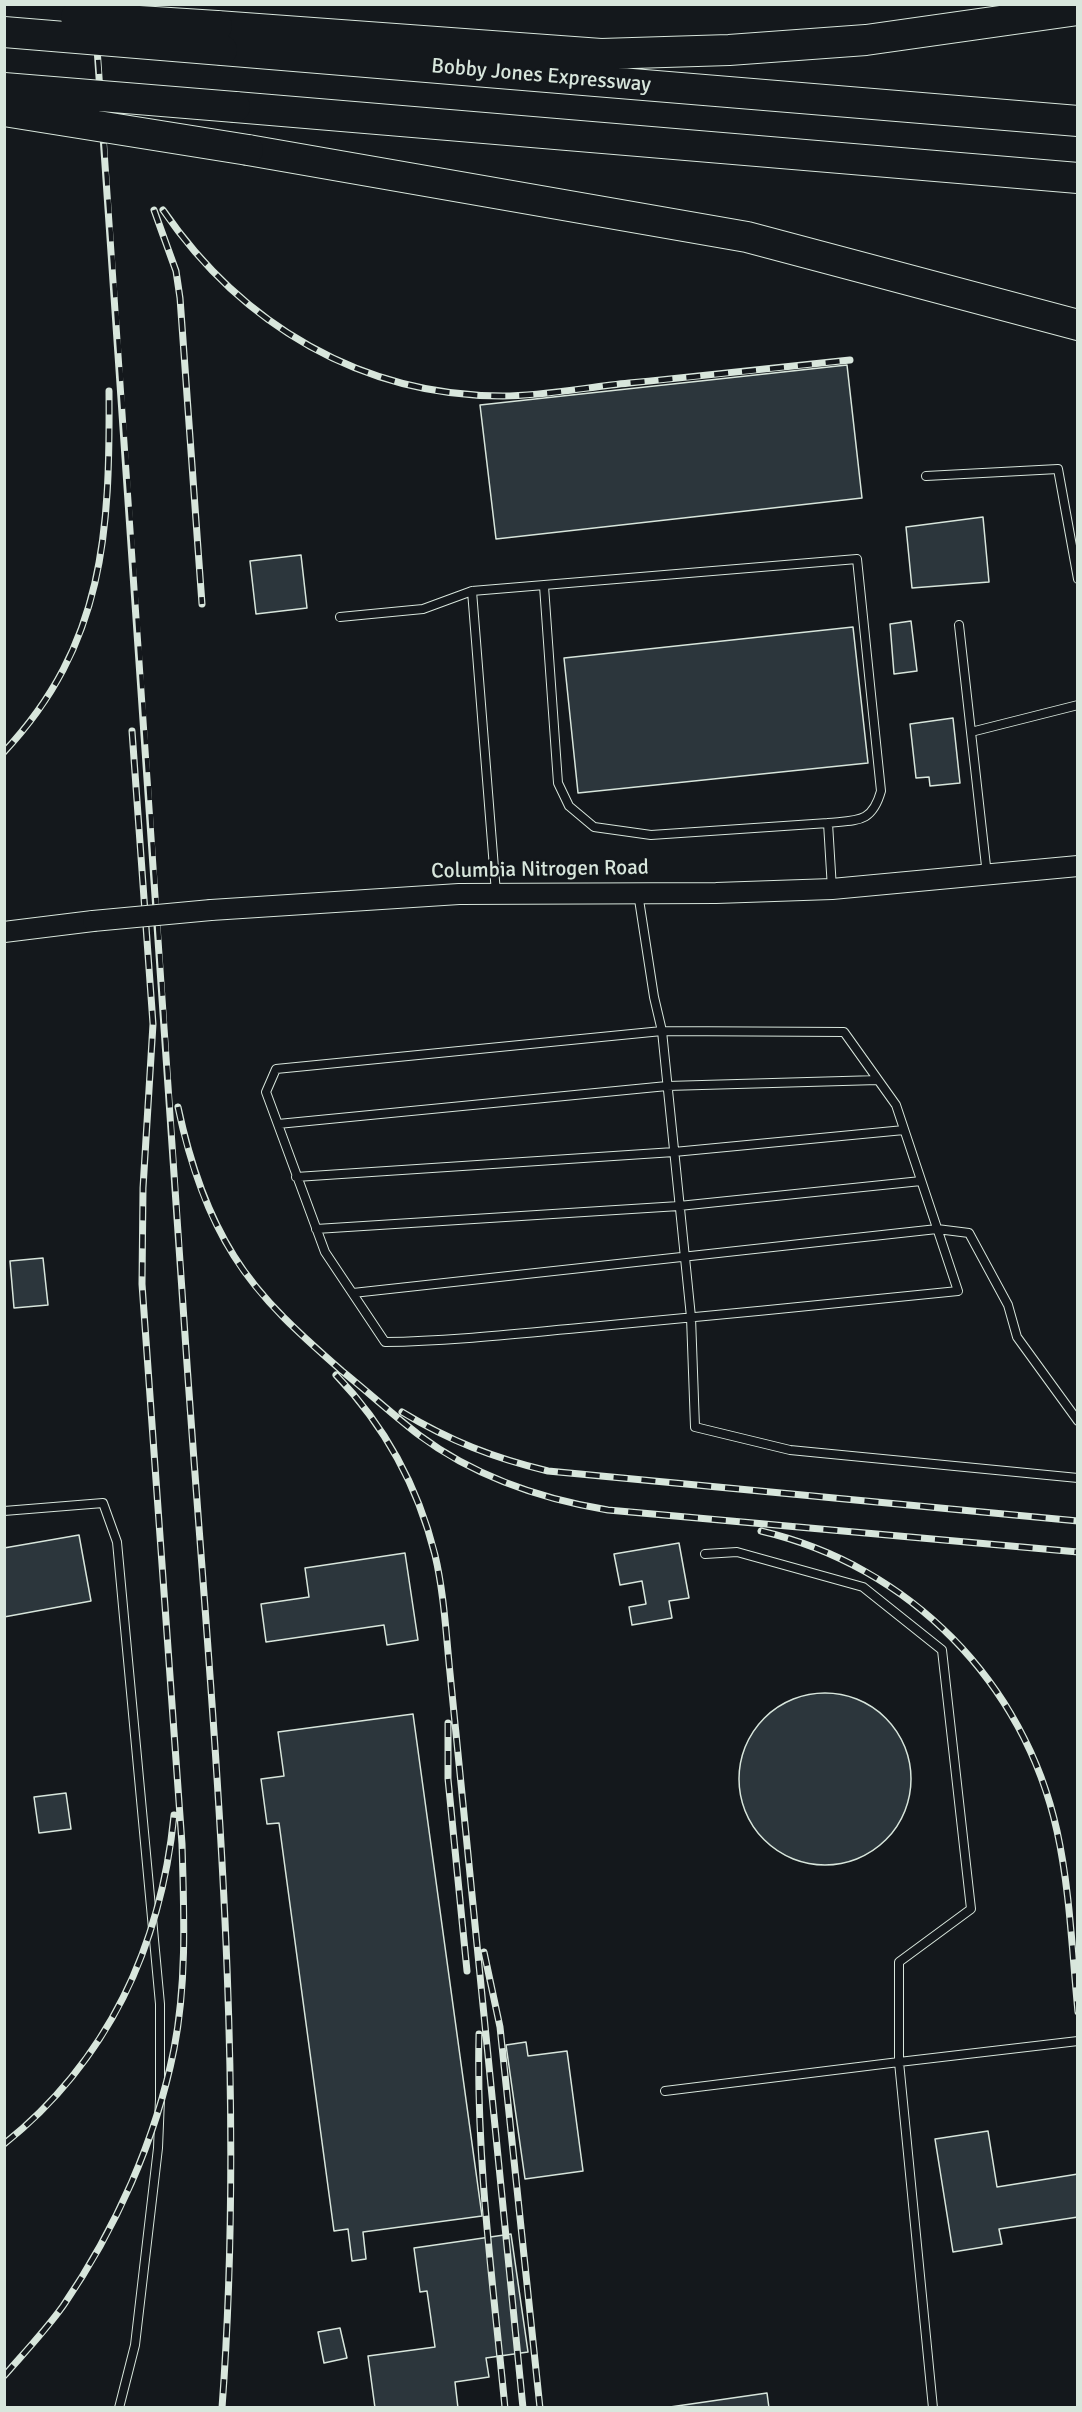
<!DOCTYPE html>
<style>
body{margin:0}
#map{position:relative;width:1082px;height:2412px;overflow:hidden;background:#14181c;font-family:Signika,sans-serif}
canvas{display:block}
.frame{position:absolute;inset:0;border:6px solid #d8e6dc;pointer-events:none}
</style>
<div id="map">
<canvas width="1082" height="2412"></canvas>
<div class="frame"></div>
</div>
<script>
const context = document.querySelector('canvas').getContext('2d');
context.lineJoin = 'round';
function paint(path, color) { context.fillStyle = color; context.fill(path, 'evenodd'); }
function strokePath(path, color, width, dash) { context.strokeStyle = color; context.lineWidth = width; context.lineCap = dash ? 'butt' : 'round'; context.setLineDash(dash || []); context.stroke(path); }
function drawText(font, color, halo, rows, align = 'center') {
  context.font = font + ' Signika,sans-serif'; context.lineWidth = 4.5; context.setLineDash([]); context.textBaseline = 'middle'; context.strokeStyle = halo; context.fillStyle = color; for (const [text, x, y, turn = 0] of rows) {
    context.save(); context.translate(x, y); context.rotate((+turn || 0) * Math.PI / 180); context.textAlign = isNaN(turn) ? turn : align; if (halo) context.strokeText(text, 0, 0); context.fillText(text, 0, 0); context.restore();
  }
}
const building = new Path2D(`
 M847 365 862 498 496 539 480 405Z
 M983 517 989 582 912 588 906 527Z
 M301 555 307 608 256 614 250 561Z
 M911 621 917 671 894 674 890 624Z
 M853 627 868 763 578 793 564 658Z
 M953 718 960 783 930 786 929 777 916 778 910 724Z
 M43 1258 48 1305 14 1308 10 1261Z
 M79 1535 91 1601 4 1617V1548Z
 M679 1543 689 1598 669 1601 672 1618 632 1625 629 1607 646 1604 642 1581 620 1585 614 1554Z
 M405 1553 418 1640 387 1645 384 1625 266 1642 261 1604 309 1597 305 1568Z
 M739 1779a86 86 0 1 1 172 0a86 86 0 1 1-172 0Z
 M413 1714 482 2216 363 2232 366 2259 352 2261 348 2229 334 2231 279 1823 267 1824 261 1779 284 1776 278 1732Z
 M66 1793 71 1829 39 1833 34 1797Z
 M526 2042 528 2056 567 2051 583 2171 525 2179 506 2045Z
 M988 2131 997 2187 1078 2174V2217L999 2229 1002 2244 953 2252 935 2139Z
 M511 2234 528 2352 486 2358 489 2377 455 2382 458 2408H375L368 2356 435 2347 427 2291 420 2292 414 2248Z
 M340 2328 347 2358 324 2363 318 2332Z
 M767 2393 769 2408H663Z`);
const service = new Path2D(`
 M926 476 1058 469 1078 579
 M544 586 558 783 569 806 594 827 651 835 828 823 832 889
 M340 617 423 609 472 591
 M959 625 987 875
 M971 732 1078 705
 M496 893 472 591 857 559 881 791C872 823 858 820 828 823
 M638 893 654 997 662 1031 844 1032 896 1105 958 1291C835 1303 713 1316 590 1327 522 1333 454 1341 385 1342L325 1252 266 1092 276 1069 662 1031 691 1317 695 1427 790 1450 1078 1478
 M278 1124 667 1086 878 1080
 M296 1177 674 1152 904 1130
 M316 1229 679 1206 921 1181
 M353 1293 937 1229 969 1233 1008 1305 1017 1337 1078 1421
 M4 1511 103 1503 117 1542 160 2004V2099L158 2148 135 2345 119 2408
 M705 1554 737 1552 863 1587 942 1650 971 1909 899 1962V2062L1078 2041
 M665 2091 899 2062 933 2408`);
const tertiary = new Path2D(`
 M211 910 459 894 716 893 832 889 1078 866
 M4 932 93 921`);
const motorway = new Path2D(`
 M217 26 601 54 729 50 866 40 1078 10
 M222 50 1078 121
 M235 107 1078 178
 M248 150 747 237 1078 325`);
const rail = new Path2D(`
 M94 4C127 443 155 882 184 1320 208 1682 249 2045 222 2408
 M154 210 176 271 180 298 202 604
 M163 210C242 325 362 396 503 396 544 396 588 387 629 383 703 376 777 368 850 360
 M4 752C105 644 110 531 109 391
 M178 1107C189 1159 205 1210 234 1256 262 1301 302 1336 342 1371 368 1392 393 1415 419 1435 474 1476 541 1499 608 1510L1078 1552
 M336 1375C384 1425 418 1487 435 1555 444 1593 446 1634 450 1673L523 2408
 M402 1412C450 1441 494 1458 548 1471L1078 1521
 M761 1531C910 1566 1024 1682 1057 1831 1070 1890 1072 1952 1078 2012
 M448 1723V1779L467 1971
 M484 1952 500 2027 540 2408
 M479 2034C476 2159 493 2283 505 2408
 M4 2144C108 2061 161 1946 174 1815
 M4 2376C24 2353 45 2331 63 2306 115 2230 156 2140 174 2049 187 1982 184 1912 182 1844L142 1284 143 1188 153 1024 132 731`);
const tertiaryBridge = new Path2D(`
 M93 921 211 910`);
const motorwayBridge = new Path2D(`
 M76 17 217 26
 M4 32 222 50
 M4 88 235 107
 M4 111 248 150`);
const streetNames = [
 ["Bobby Jones Expressway",541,76,5],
 ["Columbia Nitrogen Road",540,870,-1]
];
paint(building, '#2c363c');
strokePath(building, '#d8e6dc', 1.5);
strokePath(service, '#d8e6dc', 10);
strokePath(tertiary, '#d8e6dc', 22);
strokePath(motorway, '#d8e6dc', 32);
strokePath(service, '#14181c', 8);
strokePath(tertiary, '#14181c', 20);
strokePath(motorway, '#14181c', 30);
strokePath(rail, '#d8e6dc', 7);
strokePath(rail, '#14181c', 4.5, [14]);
strokePath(tertiaryBridge, '#d8e6dc', 22, []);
strokePath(motorwayBridge, '#d8e6dc', 32, []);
strokePath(tertiaryBridge, '#14181c', 20);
strokePath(motorwayBridge, '#14181c', 30);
drawText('21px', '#d8e6dc', '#14181c', streetNames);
</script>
